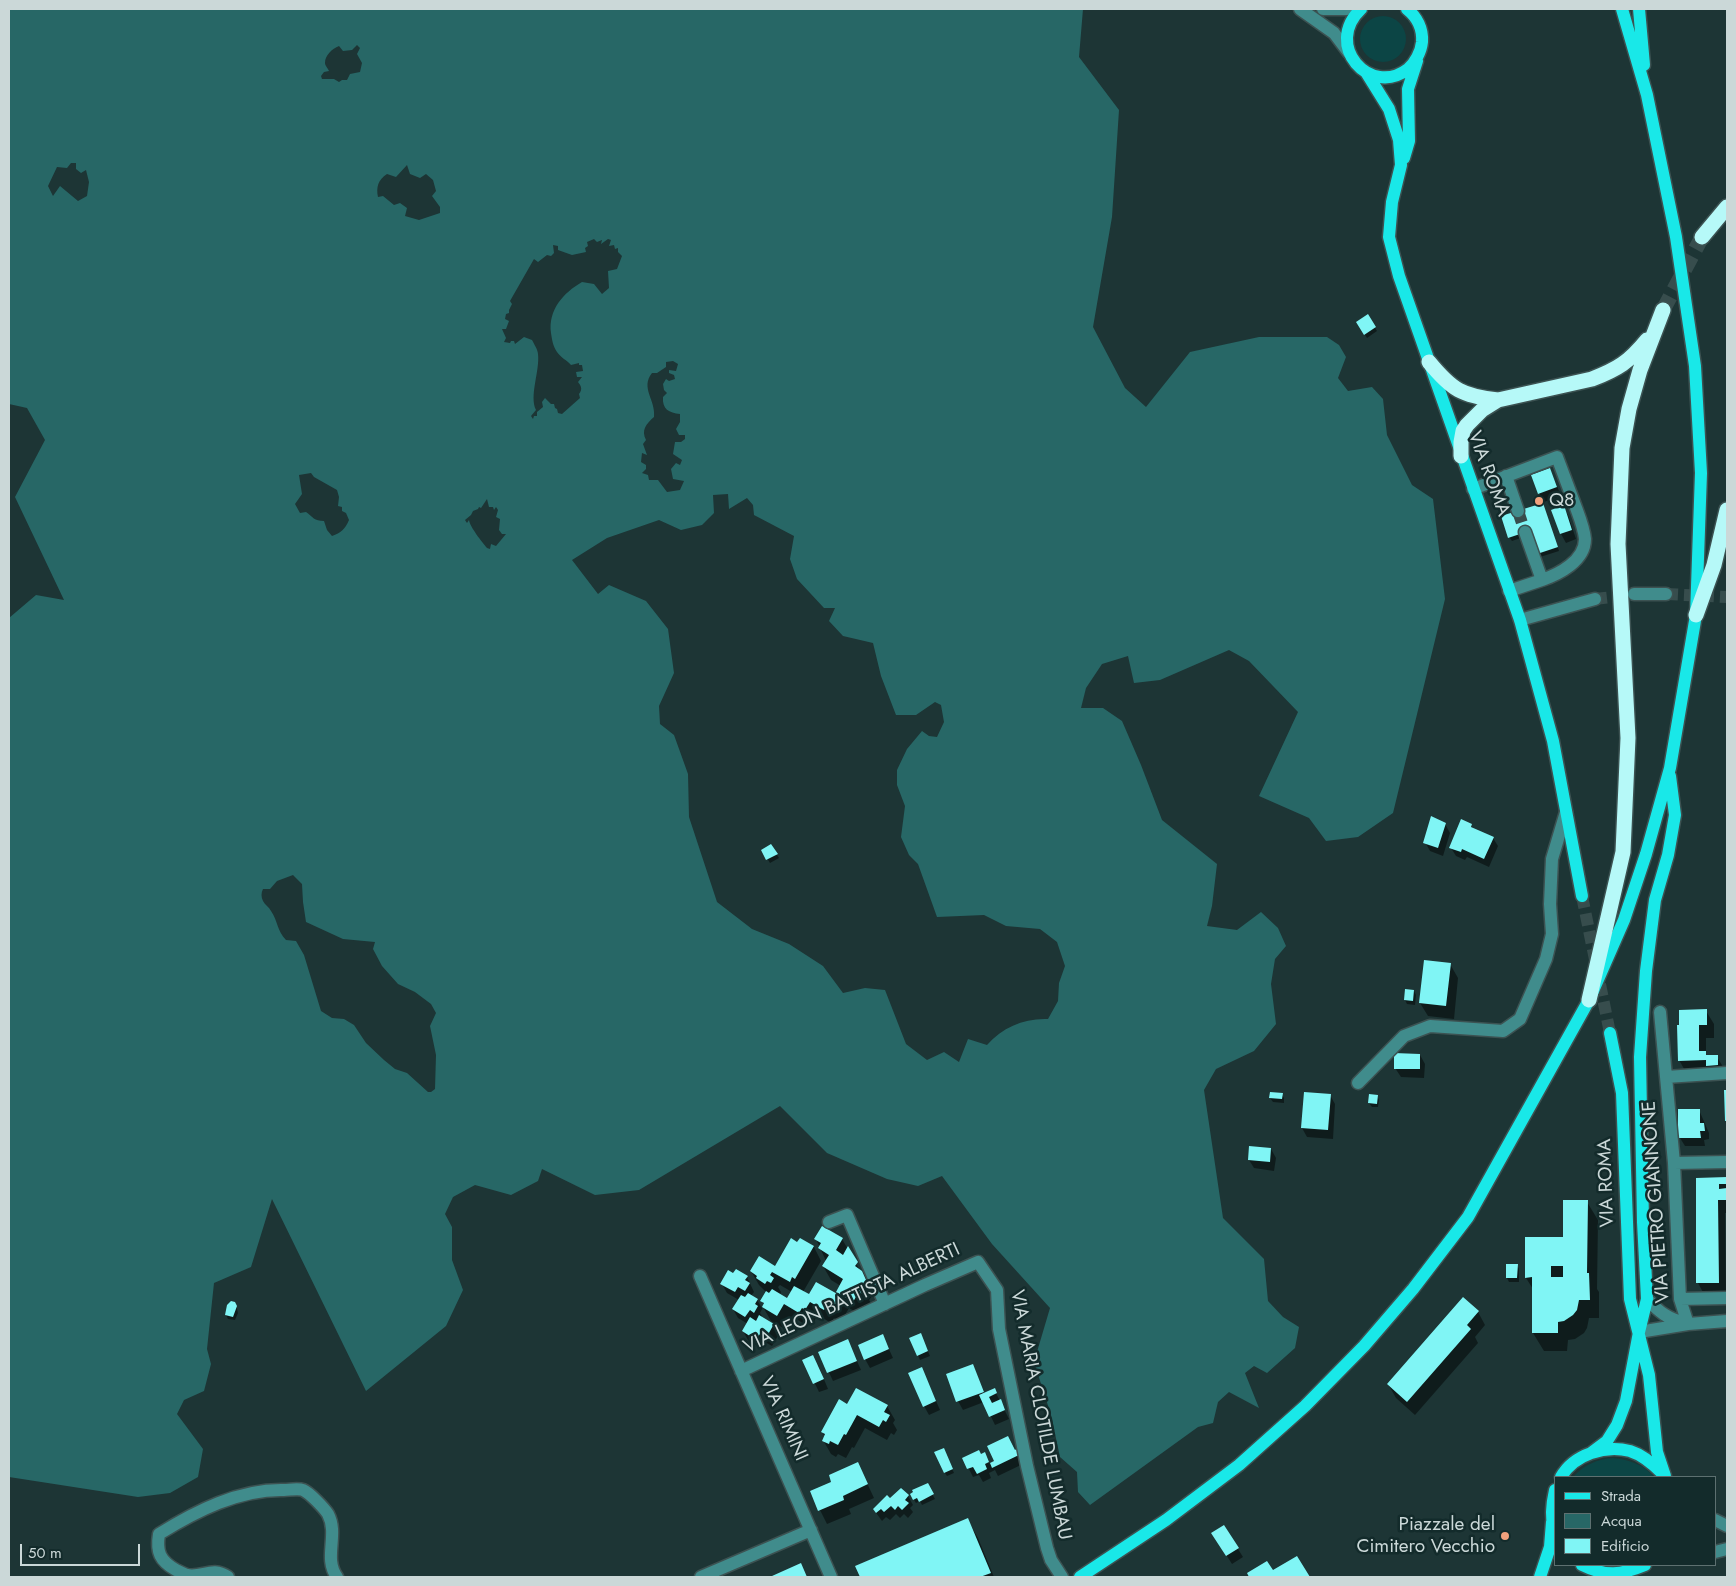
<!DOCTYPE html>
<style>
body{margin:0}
#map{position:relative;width:1736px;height:1586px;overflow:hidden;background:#1d3535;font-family:Jost,sans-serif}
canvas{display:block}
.frame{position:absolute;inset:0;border:10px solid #cbd8d8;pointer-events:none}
.legend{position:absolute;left:1554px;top:1476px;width:162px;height:90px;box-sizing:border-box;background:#132b2b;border:1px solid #5d7070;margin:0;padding:6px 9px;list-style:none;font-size:15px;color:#cbd8d8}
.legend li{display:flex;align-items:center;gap:10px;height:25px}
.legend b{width:25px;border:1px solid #5d7070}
.scale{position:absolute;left:20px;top:1544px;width:120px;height:22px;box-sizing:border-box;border:2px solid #cbd8d8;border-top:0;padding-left:6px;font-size:15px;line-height:18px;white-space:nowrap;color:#cbd8d8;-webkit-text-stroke:4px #132b2b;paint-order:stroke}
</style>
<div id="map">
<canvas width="1736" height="1586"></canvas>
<div class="frame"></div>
<ul class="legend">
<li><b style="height:6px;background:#19e8e8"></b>Strada</li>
<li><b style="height:14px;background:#276766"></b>Acqua</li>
<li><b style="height:14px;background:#80f5f5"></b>Edificio</li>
</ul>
<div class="scale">50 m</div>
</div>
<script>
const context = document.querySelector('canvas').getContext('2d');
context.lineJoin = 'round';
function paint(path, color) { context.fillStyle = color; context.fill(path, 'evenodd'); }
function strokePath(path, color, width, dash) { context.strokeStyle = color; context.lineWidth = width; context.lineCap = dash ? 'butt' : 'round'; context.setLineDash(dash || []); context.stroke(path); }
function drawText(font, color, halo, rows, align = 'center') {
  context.font = font + ' Jost,sans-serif'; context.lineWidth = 5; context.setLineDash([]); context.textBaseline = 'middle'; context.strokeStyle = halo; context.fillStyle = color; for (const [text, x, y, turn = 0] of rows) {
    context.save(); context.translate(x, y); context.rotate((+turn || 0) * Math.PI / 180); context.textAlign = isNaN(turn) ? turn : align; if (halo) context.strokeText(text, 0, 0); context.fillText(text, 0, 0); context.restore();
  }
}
const green = new Path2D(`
 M1360 39a23 23 0 1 1 46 0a23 23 0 1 1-46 0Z
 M1613 1458C1630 1460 1643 1464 1654 1477H1573C1584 1465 1597 1459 1613 1458Z`);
const water = new Path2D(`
 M9 9H1083L1079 57 1119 110 1112 217 1093 327 1125 388 1146 407 1190 352 1259 337H1327L1339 345 1346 357 1338 378 1348 391 1372 387 1383 399 1387 435 1412 485 1433 499 1445 599 1393 813 1358 837 1326 841 1309 818 1259 796 1298 712 1249 661 1229 650 1160 680 1134 683 1128 656 1102 664 1086 688 1081 708H1103L1122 721 1141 765 1162 820 1217 864 1212 906 1207 926 1237 930 1261 912 1278 928 1286 946 1275 959 1271 984 1276 1024 1254 1051 1216 1069 1204 1090 1223 1218 1264 1259 1268 1301 1283 1317 1299 1327 1295 1348 1267 1373 1254 1366 1245 1373 1259 1408 1229 1392 1218 1402 1213 1423 1198 1427 1090 1505 1078 1492 1077 1472 1060 1457 1051 1415 1034 1362 1050 1308 992 1244 942 1176 918 1186 887 1179 827 1153 780 1106 639 1190 595 1195 542 1169 538 1181 511 1195 475 1185 453 1197 445 1214 452 1227V1260L463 1290 446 1326 366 1391 272 1199 251 1267 214 1283 207 1349 211 1364 204 1391 184 1400 177 1414 203 1449 198 1477 170 1493 138 1497 9 1477V618L36 595 64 600 15 497 45 440 27 408 9 404ZM357 45 360 48 357 54 362 63 360 72 350 74 347 80H342L339 82 334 79H322L321 76 324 72 329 71C328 68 325 66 325 63 325 55 332 49 339 46L343 51 352 50ZM71 163H76V169L81 173 86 170 89 182 87 196 78 201 60 186 53 196 48 186 57 167 67 168ZM407 165 410 174 420 178 426 174 433 180 436 191 432 196 440 207V213L419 220 405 216 407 208 400 203 394 205 383 196 378 197C376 187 378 180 387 174L396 177ZM594 239 597 242 602 240 601 244 608 239 611 240 609 246 614 245 615 249 618 248V252L622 256 617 269 608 271 609 288 602 294 594 284 582 282C563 293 548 310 551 333 552 340 553 346 557 352 561 358 567 360 571 365L579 363V365H582L583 371 576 372 577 377H582L578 382C581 386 583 389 579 394L580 398 562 414 558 413 557 409 555 408 554 404H551L545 398 542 402 543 407 537 412V416H534L533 419 531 416 536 410C529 396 540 371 538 354 538 350 534 344 532 340L524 337 515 344 514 341H511L510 343 504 342 506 338 502 329H506L509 321 505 319 506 314 509 313V310L512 304 510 301 534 259 538 262 547 255 551 256 554 253 553 245 558 246V250L572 255 586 252 585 248 588 246 587 242ZM673 361 678 364 676 371 669 370V373L674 375 675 379 669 381 666 379 663 384 664 390 667 393 663 397C662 409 669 413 680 414V422L676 429 679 435H685V439L681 442H675L673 454 682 460 680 465 676 463 671 469 673 479 684 481 680 490 667 492 658 480H649L648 475 642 473 646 469V465L641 462 642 453 647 455 643 444 646 440C641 430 646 424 654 417 656 400 640 388 652 373H657L666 367V362ZM311 473 314 477 337 490 339 497 338 506 342 507V511L346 513 349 520C345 529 341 533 332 536L327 530 324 521C314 521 313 517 306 512L300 513 295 504 302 494 299 475ZM728 494 729 509 747 498 753 505 754 515 794 536 790 559 797 579 824 608H835L829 621 843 636 873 643 881 676 896 715H916L935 702 941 705 944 722 937 737 929 736 922 731 907 749 897 770V785L905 806 901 837 909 855 918 864 937 917 984 915 1006 926 1040 929 1057 942 1065 966 1059 983 1058 1001 1048 1019C1024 1018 1003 1027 987 1045L968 1039 959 1062 944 1052 927 1060 906 1044 885 990 865 988 843 993 823 966 789 944 752 929 717 902 689 817 688 774 674 735 660 724 659 706 674 673 668 629 646 601 609 585 598 594 572 560 607 538 659 520 681 530 702 525 714 513 713 495ZM487 499 489 507H493L494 510 496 507 498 510 496 517 500 519 499 530 502 534H506L496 546 491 544 490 549 487 548C482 542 470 527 469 520L467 523 465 520 471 515 473 511 478 509 479 507 481 508ZM293 875 302 884 303 902 306 922 343 939 375 942 373 949 382 966 398 984 415 992 431 1004 436 1013 430 1026 436 1055 435 1089 431 1092H428L407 1073 395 1069 384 1060 366 1043 354 1025 344 1019 332 1018 321 1011 304 955 296 941 286 940C277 931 278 921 271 911 269 907 265 905 263 901 261 897 261 893 263 889H270L277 881Z`);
const shadow = new Path2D(`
 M1368 316 1377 331 1367 338 1357 322Z
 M1550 469 1561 496 1544 502 1539 493Z
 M1563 507 1568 515 1576 539 1566 543 1561 534 1553 510Z
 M1544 508 1559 551 1540 557 1532 534 1512 541 1509 537Z
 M1445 824 1450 833 1443 856 1430 851 1425 842Z
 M1471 825 1474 830 1493 838 1498 846 1489 867 1467 857 1465 860 1456 856 1451 848Z
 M771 845 779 858 770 863 762 850Z
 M1450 964 1458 978 1454 1019 1428 1016 1420 1003Z
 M1406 990 1414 991 1416 995 1415 1005 1407 1004 1405 1000Z
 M1706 1011 1714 1024V1038H1706V1055L1707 1056 1717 1057 1725 1070 1687 1074 1679 1060Z
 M1420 1055 1425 1064 1424 1078 1401 1077 1395 1068Z
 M1305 1093 1330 1095 1335 1104 1333 1139 1307 1137 1302 1128Z
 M1282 1095 1284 1098V1103L1273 1102 1270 1098Z
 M1377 1096 1379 1100 1378 1107H1372L1369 1103Z
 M1699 1110 1709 1133V1139L1704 1140 1705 1146H1685L1680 1138Z
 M1271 1149 1276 1158 1274 1171 1254 1168 1249 1160Z
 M1697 1179H1727V1213H1725L1726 1296H1705L1698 1283Z
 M1587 1202 1598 1220 1597 1289 1599 1292V1318H1589L1587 1328 1584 1333 1575 1339 1568 1340 1567 1351H1544L1533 1333V1289L1526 1278 1564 1238Z
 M800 1239 814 1247 821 1261 803 1292 809 1296 836 1295 841 1286 831 1280 823 1266 826 1261 816 1239H842L869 1286 873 1295 869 1300 871 1303 861 1315 849 1308 841 1322 834 1318 831 1323 818 1315 813 1323 810 1321 807 1326 792 1316 785 1329 771 1321 763 1307 760 1313 762 1316 761 1318 773 1325 779 1334 772 1346 765 1342 761 1348 748 1340 743 1331 748 1324 738 1318 733 1309 739 1300 727 1293 722 1284 747 1277 754 1292 751 1296 757 1300 762 1308 764 1305 762 1301 767 1293 759 1285 751 1271 775 1268ZM780 1285 792 1292 787 1300 780 1295 781 1292 778 1287Z
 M1517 1265 1519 1269V1282H1509L1507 1278Z
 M236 1305 238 1313 235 1320 228 1319 226 1315Z
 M1478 1312 1485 1325 1475 1337 1478 1343 1415 1415 1396 1398 1388 1384Z
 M922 1338 930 1356 920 1360 911 1339Z
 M887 1345 893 1358 870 1368 865 1359Z
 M852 1350 861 1370 833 1381 820 1353Z
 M804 1361 818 1365 828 1389 819 1392Z
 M973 1365 985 1394 994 1389 1009 1419 995 1425 984 1402 963 1410 958 1401Z
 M926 1378 940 1410 929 1415 924 1406Z
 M847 1406H887L895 1420 893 1423 897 1430 894 1435 891 1433 887 1440 865 1428 854 1448 852 1447 846 1458 838 1454 836 1457 831 1454 823 1440 825 1437 822 1432Z
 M1015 1451 1025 1463 998 1476 995 1470 989 1473 991 1478 983 1482 979 1475 973 1477 964 1459 984 1454 990 1464Z
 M945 1453 954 1473 947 1476 945 1473Z
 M858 1464 874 1498 849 1509 851 1514 827 1524 811 1492 833 1482Z
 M927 1485 935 1499 922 1505 920 1501 916 1503 911 1495Z
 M908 1496 913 1505 910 1508 913 1512 908 1518 904 1514 900 1518 896 1514 890 1520 886 1517 882 1521 874 1510 890 1499Z
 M967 1519 978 1538 994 1577H861L856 1566Z
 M1218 1542 1238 1549 1243 1557 1232 1564Z
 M1296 1557 1308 1577H1250L1248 1574 1272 1572Z`);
const building = new Path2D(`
 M1368 314 1376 327 1364 335 1356 322Z
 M1550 468 1557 487 1538 494 1531 475Z
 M1543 503 1558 547 1537 554 1529 531 1508 538 1501 516Z
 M1564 505 1572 530 1560 534 1551 510Z
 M1431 816 1446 823 1438 848 1423 843Z
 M1461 819 1472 824 1471 827 1494 837 1484 859 1462 849 1461 852 1449 848Z
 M771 844 778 854 766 860 761 850Z
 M1424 960 1451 963 1446 1006 1419 1003Z
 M1405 989 1414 990 1413 1001 1404 1000Z
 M1707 1009V1025H1699V1051H1706V1055H1718V1065L1706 1066V1060L1678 1061 1677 1025H1679V1010Z
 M1394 1053 1420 1054V1069H1394Z
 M1724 1090H1727V1121H1725Z
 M1270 1092 1283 1093 1282 1099 1269 1098Z
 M1304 1092 1331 1094 1328 1130 1301 1128Z
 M1369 1094 1378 1095 1377 1104 1368 1103Z
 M1678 1109H1700V1123H1704L1705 1131H1700L1701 1138H1678Z
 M1249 1146 1271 1148 1270 1162 1248 1160Z
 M1727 1177V1184H1719V1189L1727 1188V1200H1718L1719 1283H1696V1178Z
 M1563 1200H1588L1587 1273H1589L1590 1300H1579L1577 1310 1573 1315 1564 1321 1558 1322V1333H1532V1277L1525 1278V1237H1563ZM1551 1266H1563V1277H1551Z
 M822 1226 843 1238 836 1250 843 1255 848 1246 858 1262 855 1266 862 1271 866 1280 862 1287 864 1289 860 1296 857 1295 853 1302 836 1292 843 1279 822 1266 829 1255 818 1248 821 1243 814 1239Z
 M791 1238 797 1242 800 1238 814 1246 795 1279 792 1277 790 1282 772 1272 770 1275 774 1278 771 1283 767 1281 765 1284 756 1278 757 1276 750 1271 759 1256 775 1266Z
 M1506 1264H1518L1517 1278H1506Z
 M736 1269 748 1276 745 1280 750 1283 745 1291 738 1287 735 1292 720 1284 728 1270 733 1273Z
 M816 1282 841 1296 833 1309 827 1305 824 1310 810 1302 805 1310 802 1308 799 1313 784 1304 777 1316 762 1307 764 1303 760 1301 766 1291 769 1293 772 1289 787 1298 794 1286 809 1294Z
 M748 1293 758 1299 755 1304 758 1306 754 1313 750 1310 745 1317 732 1309 741 1295 745 1297Z
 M1463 1297 1479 1311 1467 1325 1471 1329 1407 1402 1387 1384Z
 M231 1301 235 1302 237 1306 233 1317 225 1315 227 1305Z
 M759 1315 774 1324 766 1338 760 1334 756 1340 742 1331 750 1317 756 1321Z
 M921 1333 928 1351 917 1356 909 1338Z
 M883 1334 889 1349 864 1360 858 1345Z
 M848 1339 857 1361 827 1373 818 1352Z
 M813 1355 824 1379 813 1384 802 1360Z
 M973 1364 984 1392 956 1402 946 1374Z
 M922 1367 936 1401 923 1407 908 1373Z
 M856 1388 888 1405 884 1412 890 1415 886 1422 883 1420 879 1427 857 1415 846 1435 844 1434 838 1445 830 1441 829 1444 822 1441 825 1434 821 1432 839 1399 847 1404Z
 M995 1388 997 1393 989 1397 992 1403 1001 1399 1005 1410 989 1417 979 1395Z
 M1008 1436 1015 1450 1018 1448 1021 1454 992 1468 990 1463 994 1461 987 1446Z
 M944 1448 953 1469 944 1473 934 1452Z
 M979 1450 981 1454 985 1452 989 1462 985 1464 987 1469 977 1474 973 1467 967 1469 962 1458Z
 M858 1462 868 1484 843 1496 844 1500 818 1511 810 1491 831 1482 829 1475Z
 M928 1483 934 1494 919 1502 917 1498 913 1500 910 1494 913 1492 912 1490Z
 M901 1488 909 1495 905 1500 909 1503 902 1510 898 1506 895 1510 891 1506 884 1512 881 1509 876 1513 873 1509 887 1495 890 1498Z
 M968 1518 991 1573 980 1577H860L855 1566Z
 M1224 1525 1239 1548 1226 1556 1211 1533Z
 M1297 1556 1310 1577H1249L1247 1573 1267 1561 1273 1570Z
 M801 1563 807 1577H773L772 1576Z`);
const minorTunnel = new Path2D(`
 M1518 511 1525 532
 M1666 594 1727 597
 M1595 599 1630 595`);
const majorTunnel = new Path2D(`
 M1582 896 1610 1033`);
const highwayTunnel = new Path2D(`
 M1663 310 1702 237`);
const minor = new Path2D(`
 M1300 9 1334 33 1349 53
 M1323 9H1347
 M1506 476 1518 511
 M1473 489 1557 457C1563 473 1569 489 1575 505 1579 516 1584 528 1585 539 1585 561 1559 574 1542 580
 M1509 591 1542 580 1525 532
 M1634 594H1666
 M1520 620 1595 599
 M1660 1012 1674 1163 1680 1299 1688 1324
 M1666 1077 1727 1073
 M1358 1083 1404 1036 1430 1026 1503 1031 1520 1019 1546 959 1552 934 1550 904 1552 859 1566 812
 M1674 1163 1727 1162
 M829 1222 847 1215 885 1304
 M700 1276 831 1577
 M1647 1299C1659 1312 1668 1319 1685 1323
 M1680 1299 1727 1298
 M1639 1332 1688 1324 1727 1321
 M741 1371 925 1285 978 1262 997 1290 999 1329 1027 1466 1047 1548 1051 1560 1062 1577
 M1715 1520 1727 1526
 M1715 1552 1727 1549
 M228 1577C212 1566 203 1578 187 1575 183 1574 179 1571 176 1570 160 1561 156 1552 159 1534 196 1511 239 1489 284 1490 289 1490 298 1488 303 1490 310 1493 324 1508 328 1514 339 1535 323 1558 337 1577
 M701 1577 811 1530`);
const major = new Path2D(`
 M1361 9C1323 45 1370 98 1408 69 1415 63 1421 52 1422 42 1423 29 1417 17 1407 9
 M1639 9 1644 65
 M1366 72 1389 109 1399 140 1401 165 1392 202 1389 237 1399 276 1520 620 1553 741 1582 896
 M1404 158 1409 141 1408 89 1417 61
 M1610 1033 1622 1093 1630 1299 1649 1375 1657 1452 1665 1476
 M1591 1453 1607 1441 1617 1425 1626 1401 1639 1332 1647 1299 1643 1222 1640 1057 1646 971 1655 900 1668 855 1675 815 1670 776
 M1561 1477C1574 1454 1605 1445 1630 1451 1643 1455 1653 1464 1662 1473
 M1554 1529C1550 1516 1552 1503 1555 1490
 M1582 1565C1606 1577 1621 1575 1645 1565
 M1080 1577 1166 1520 1239 1465 1305 1406 1364 1346 1413 1289 1468 1217 1589 1000 1624 920 1646 854 1670 768 1696 615 1701 473 1695 366 1676 237 1647 95 1622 9
 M1540 1577 1550 1547 1552 1522`);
const highway = new Path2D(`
 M1702 237 1727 207
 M1429 362C1452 390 1462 396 1498 400
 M1461 456V442L1463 431 1467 425 1482 410 1498 400 1592 379C1618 369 1629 362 1647 340
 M1696 615 1714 565 1727 510
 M1589 1000 1623 852 1628 738 1618 544 1622 448 1629 409 1640 370 1663 310`);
const markers = [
 [1539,501,5,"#f1a17d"],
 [1505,1536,5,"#f1a17d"]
];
const streetNames = [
 ["VIA ROMA",1488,474,70],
 ["VIA ROMA",1607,1183,-92],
 ["VIA PIETRO GIANNONE",1657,1202,-94],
 ["VIA LEON BATTISTA ALBERTI",852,1299,-25],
 ["VIA MARIA CLOTILDE LUMBAU",1040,1415,79],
 ["VIA RIMINI",783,1419,66]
];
const poiNames = [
 ["Q8",1549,501],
 ["Piazzale del",1495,1525,"right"],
 ["Cimitero Vecchio",1495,1547,"right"]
];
paint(green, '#0c4545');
paint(water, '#276766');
paint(shadow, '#0007');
paint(building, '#80f5f5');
strokePath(minorTunnel, '#374d4d', 12, [12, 6]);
strokePath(majorTunnel, '#374d4d', 12, [12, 6]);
strokePath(highwayTunnel, '#374d4d', 15, [15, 8]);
strokePath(minor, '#3c5252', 15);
strokePath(major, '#3c5252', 15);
strokePath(highway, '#3c5252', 18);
strokePath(minor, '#408c8c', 12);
strokePath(major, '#19e8e8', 12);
strokePath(highway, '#b6f9f8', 15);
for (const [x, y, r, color] of markers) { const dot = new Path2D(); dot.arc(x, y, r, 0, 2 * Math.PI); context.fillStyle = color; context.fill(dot); strokePath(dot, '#132b2b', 2); }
drawText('19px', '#cbd8d8', '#132b2b', streetNames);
drawText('19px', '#cbd8d8', '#132b2b', poiNames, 'left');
</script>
